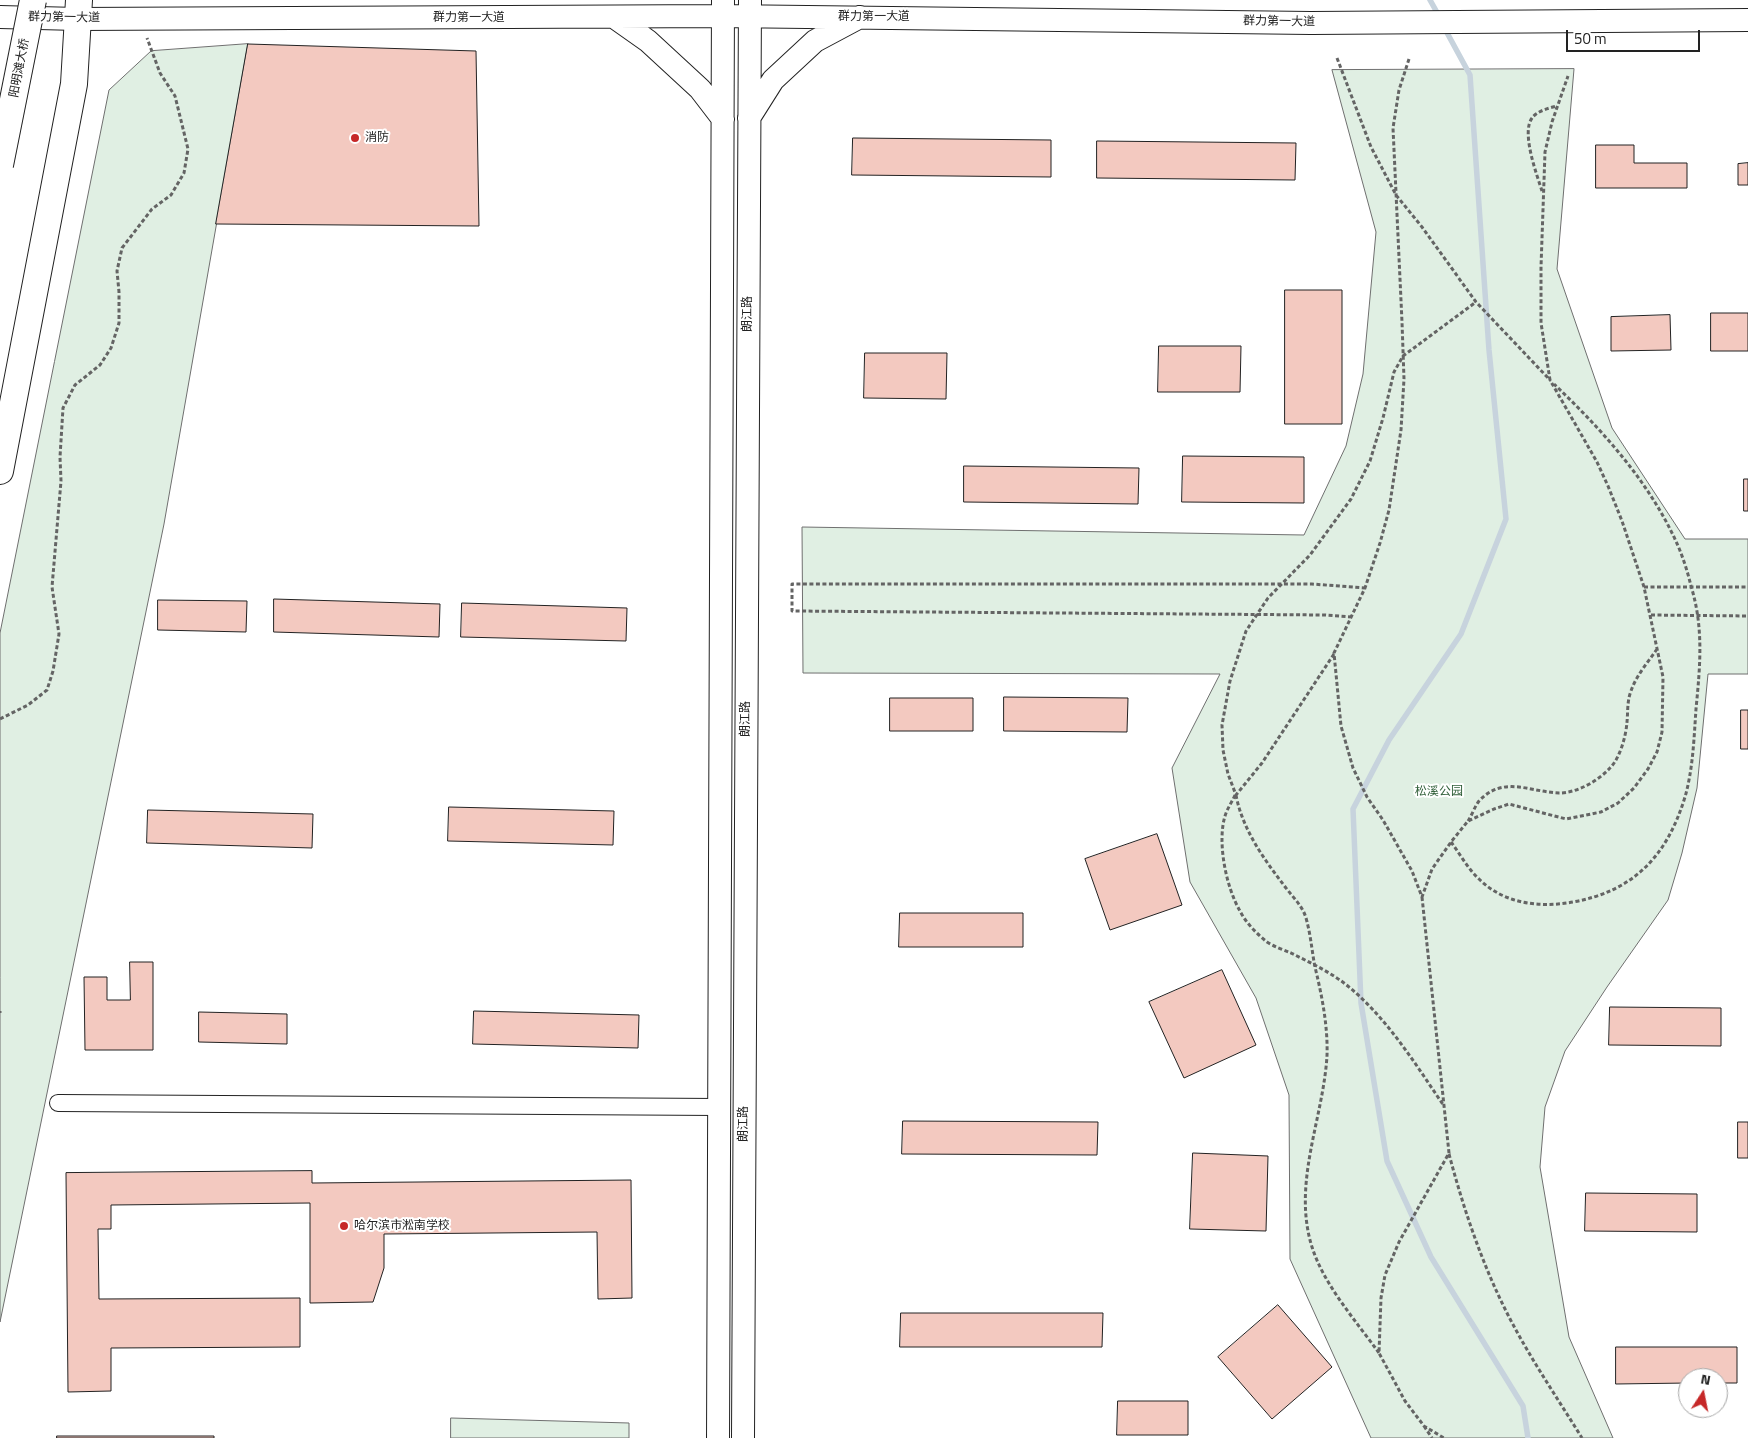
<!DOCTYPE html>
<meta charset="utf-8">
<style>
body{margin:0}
#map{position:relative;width:1748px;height:1438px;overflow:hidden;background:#fff;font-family:"Titillium Web",sans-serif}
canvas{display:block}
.north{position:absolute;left:1678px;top:1368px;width:50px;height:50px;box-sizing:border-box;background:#fff;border:1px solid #a7a7a7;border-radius:50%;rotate:11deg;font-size:14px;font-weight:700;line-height:20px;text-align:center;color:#222}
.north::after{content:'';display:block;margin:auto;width:18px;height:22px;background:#c62828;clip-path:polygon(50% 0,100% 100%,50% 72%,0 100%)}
.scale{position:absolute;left:1566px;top:30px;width:134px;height:22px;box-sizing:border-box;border:2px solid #222;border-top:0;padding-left:6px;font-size:15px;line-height:18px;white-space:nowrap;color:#222;-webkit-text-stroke:4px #fff;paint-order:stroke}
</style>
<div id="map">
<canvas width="1748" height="1438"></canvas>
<div class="north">N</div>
<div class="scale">50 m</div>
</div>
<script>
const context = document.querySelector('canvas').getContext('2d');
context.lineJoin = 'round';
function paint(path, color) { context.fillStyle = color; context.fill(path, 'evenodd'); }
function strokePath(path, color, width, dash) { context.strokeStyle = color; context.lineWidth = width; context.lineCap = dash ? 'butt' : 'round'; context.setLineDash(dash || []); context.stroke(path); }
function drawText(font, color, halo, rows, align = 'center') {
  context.font = font + ' "Titillium Web","Noto Sans SC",sans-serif'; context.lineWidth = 4; context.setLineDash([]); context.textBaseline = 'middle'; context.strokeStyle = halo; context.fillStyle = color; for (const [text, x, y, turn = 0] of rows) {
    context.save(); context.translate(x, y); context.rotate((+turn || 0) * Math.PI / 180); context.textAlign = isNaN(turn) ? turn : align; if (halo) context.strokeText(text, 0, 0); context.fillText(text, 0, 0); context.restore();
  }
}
const green = new Path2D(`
 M248 44 164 524 0 1322V633L109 90 151 51Z
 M1574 69 1557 269 1612 428 1685 539H1748V674H1708L1697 788 1682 853 1668 900 1607 987 1565 1051 1545 1107 1540 1167 1569 1337 1613 1438H1371L1290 1259 1289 1095 1256 998 1190 882 1172 768 1220 674 803 673 802 527 1304 535 1346 446 1363 374 1376 232 1332 70Z
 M451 1418 629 1423V1438H451Z`);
const stream = new Path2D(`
 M1430 0 1439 16
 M1445 29 1470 75 1489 350 1506 519 1461 634 1389 740 1353 809 1361 1003 1387 1161 1431 1257 1523 1406 1528 1438`);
const building = new Path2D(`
 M248 44 476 51 479 226 216 224Z
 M853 138 1051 140V177L852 175Z
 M1097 141 1296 143 1295 180 1097 178Z
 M1596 145H1634V163H1687V188H1596Z
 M1748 163V185H1738V164Z
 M1285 290H1342V424H1285Z
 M1711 313H1748V351H1711Z
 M1670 315 1671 350 1611 351V317Z
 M1159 346H1241L1240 392H1158Z
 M865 353H947L946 399 864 398Z
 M1183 456 1304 457V503L1182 502Z
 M964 466 1139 468 1138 504 964 502Z
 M1744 479H1748V511H1744Z
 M274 599 440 604 439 637 274 632Z
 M158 600 247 601 246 632 158 630Z
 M462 603 627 608 626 641 461 637Z
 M1004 697 1128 698 1127 732 1004 731Z
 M890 698H973V731H890Z
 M1741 710H1748V749H1741Z
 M449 807 614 811 613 845 448 841Z
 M148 810 313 814 312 848 147 843Z
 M1157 834 1182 905 1110 930 1085 859Z
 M900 913H1023V947H899Z
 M130 962H153V1050H85L84 977H107V1000H130Z
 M1222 970 1256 1045 1184 1078 1149 1002Z
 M1610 1007 1721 1008V1046L1609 1045Z
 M474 1011 639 1015 638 1048 473 1044Z
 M199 1012 287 1014V1044L199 1042Z
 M903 1121 1098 1122 1097 1155 902 1154Z
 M1738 1122H1748V1158H1738Z
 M1193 1153 1268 1156 1266 1231 1190 1229Z
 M312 1171V1183L631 1180 632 1298 598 1299 597 1232 384 1234V1268L373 1302 310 1303V1203L111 1205V1229H98L99 1299 300 1298V1347L111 1348V1391L68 1392 66 1173Z
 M1586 1193 1697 1194V1232L1585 1231Z
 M1278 1305 1332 1367 1272 1419 1218 1357Z
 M901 1313H1103L1102 1347H900Z
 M1616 1347H1737V1383H1718V1378H1688V1383L1616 1384Z
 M1118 1401H1188V1435H1117Z
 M57 1436H214V1438H57Z`);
const path = new Path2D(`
 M1337 58 1371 147 1396 195 1422 227 1476 302 1550 380 1541 323V267L1545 152 1552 122 1568 76
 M1409 59 1399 90 1393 128 1402 322 1404 379 1401 430 1389 510 1380 543 1365 588 1334 653 1341 726 1353 768 1367 797 1383 820 1412 871 1422 897 1432 869 1451 842 1468 821 1494 809 1509 804 1566 819 1601 812 1618 803 1634 788 1648 769 1657 752 1662 732 1663 677 1644 587 1622 521 1608 486 1597 462 1550 380
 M1542 191C1537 175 1521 133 1532 118 1537 111 1549 108 1557 106
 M1644 587H1748
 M1651 615 1748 616
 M1352 617 1325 615 792 611V584H1312L1365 588
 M1334 654 1262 763 1236 795 1228 774 1223 750 1222 725 1230 681 1246 631 1268 598 1310 555 1351 499 1370 461 1383 418 1394 372 1403 356 1476 302
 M0 719 28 705 47 690 53 671 59 634 52 587 61 481 60 457 63 408 75 385 100 365 111 348 119 323V292L117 271 122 248 152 209 171 195 184 173 188 149 175 96 160 73 147 38
 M1235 795C1232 802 1227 809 1225 816 1217 842 1226 887 1240 911 1246 923 1257 934 1267 942 1275 947 1284 950 1291 953 1309 962 1328 971 1344 983 1386 1016 1414 1062 1444 1106
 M1236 795C1242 828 1263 858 1283 884 1292 897 1304 906 1307 922 1311 937 1312 952 1315 967 1322 996 1328 1026 1327 1056 1323 1120 1292 1183 1312 1247 1324 1285 1356 1321 1379 1353
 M1468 821C1472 815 1475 806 1479 801 1503 775 1530 792 1559 793 1577 793 1598 781 1610 768 1620 758 1626 736 1627 722 1628 712 1627 701 1631 691 1636 676 1648 662 1657 649
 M1451 842C1460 854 1468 869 1479 879 1504 904 1540 908 1573 902 1634 891 1667 856 1685 797 1693 769 1694 738 1696 709 1700 667 1704 628 1691 586 1687 569 1681 551 1673 535 1645 477 1600 428 1554 384
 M1422 897 1449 1153 1399 1242 1385 1275 1381 1298 1379 1353 1405 1401 1424 1426 1444 1438
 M0 1011V1013
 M1449 1154C1463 1207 1481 1261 1506 1311 1528 1355 1556 1396 1582 1438
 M1424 1426 1432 1438`);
const minor = new Path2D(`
 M58 1103 719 1107`);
const secondary = new Path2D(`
 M0 17 77 19 723 16 1311 23 1748 20
 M614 17 648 41 700 89 723 119
 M749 118 773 80 815 41 860 17
 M718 1438 723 0
 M743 1438 750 0`);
const trunk = new Path2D(`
 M0 471 74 84 79 0`);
const trunkBridge = new Path2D(`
 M0 165 33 0`);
const markers = [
 [355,138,5,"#c62828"],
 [344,1226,5,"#c62828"]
];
const streetNames = [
 ["群力第一大道",874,17],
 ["群力第一大道",64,18,1],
 ["群力第一大道",469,18],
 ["群力第一大道",1279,22,1],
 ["阳明滩大桥",20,68,-79],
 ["朗江路",748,314,-90],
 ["朗江路",746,719,-90],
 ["朗江路",744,1124,-90]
];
const poiNames = [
 ["消防",365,138],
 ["哈尔滨市淞南学校",354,1226]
];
const parkNames = [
 ["松溪公园",1439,792]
];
paint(green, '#e0efe3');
strokePath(green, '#6f6f6f', 1);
strokePath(stream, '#c7d3dd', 5.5);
paint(building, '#f3c9c0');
strokePath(building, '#222', 1);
strokePath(minor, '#222', 18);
strokePath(secondary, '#222', 24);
strokePath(trunk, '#222', 28);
strokePath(path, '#646464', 3, [4, 2.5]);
strokePath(minor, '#fff', 16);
strokePath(secondary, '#fff', 22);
strokePath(trunk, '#fff', 26);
strokePath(trunkBridge, '#222', 28, []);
strokePath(trunkBridge, '#fff', 26);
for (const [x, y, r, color] of markers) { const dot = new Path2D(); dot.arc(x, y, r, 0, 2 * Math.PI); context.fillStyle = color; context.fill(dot); strokePath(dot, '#fff', 2); }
drawText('12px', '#222', '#fff', streetNames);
drawText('12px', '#222', '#fff', poiNames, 'left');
drawText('12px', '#2f5e38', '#fff', parkNames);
</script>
